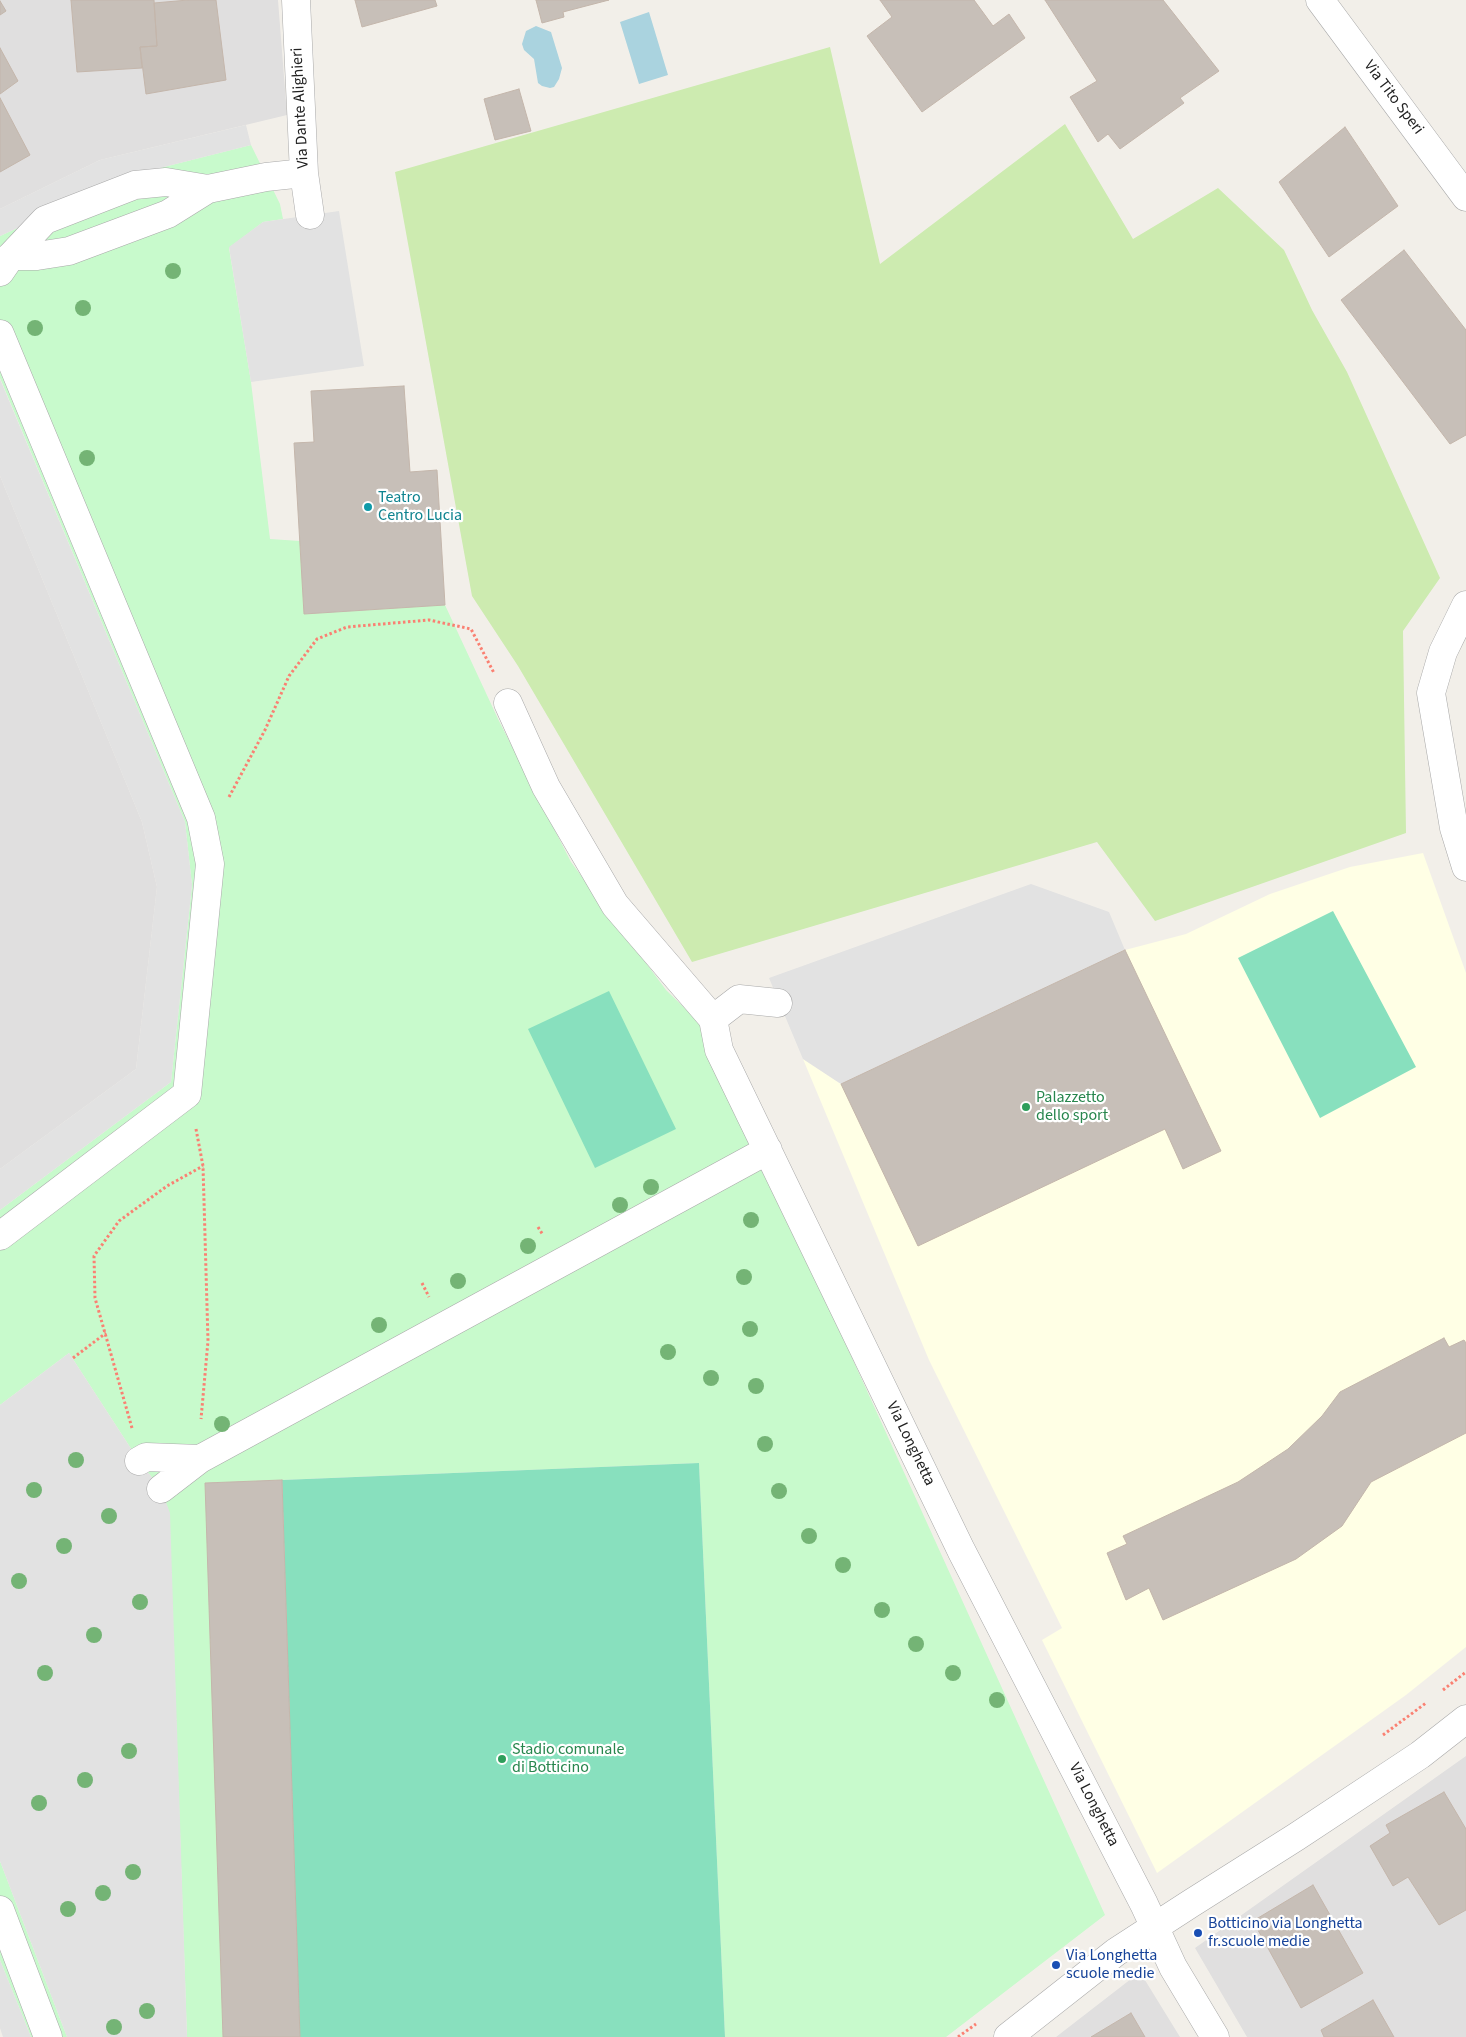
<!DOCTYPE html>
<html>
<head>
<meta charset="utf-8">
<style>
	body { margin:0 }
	canvas { display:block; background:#f2efe9 }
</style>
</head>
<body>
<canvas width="1466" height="2037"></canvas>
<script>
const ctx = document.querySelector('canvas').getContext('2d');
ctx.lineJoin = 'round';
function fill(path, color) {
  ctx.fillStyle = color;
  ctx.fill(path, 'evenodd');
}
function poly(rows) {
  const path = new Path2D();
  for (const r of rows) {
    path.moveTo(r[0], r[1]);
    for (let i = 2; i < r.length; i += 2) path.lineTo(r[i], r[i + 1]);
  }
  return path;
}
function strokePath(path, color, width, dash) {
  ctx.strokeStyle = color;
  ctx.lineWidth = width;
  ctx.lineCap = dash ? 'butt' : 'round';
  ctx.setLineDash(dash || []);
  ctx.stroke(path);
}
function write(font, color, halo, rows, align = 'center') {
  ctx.font = font + ' "Source Sans 3",sans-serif';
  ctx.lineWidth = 4.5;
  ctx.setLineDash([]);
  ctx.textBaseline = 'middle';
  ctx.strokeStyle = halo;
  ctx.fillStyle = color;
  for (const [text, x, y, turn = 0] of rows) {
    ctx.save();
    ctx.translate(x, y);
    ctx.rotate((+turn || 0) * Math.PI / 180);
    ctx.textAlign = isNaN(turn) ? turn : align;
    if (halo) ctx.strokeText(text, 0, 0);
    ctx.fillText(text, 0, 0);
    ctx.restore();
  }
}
fill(poly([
	[0,0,278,0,287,115,100,160,0,209],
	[0,476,142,822,157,887,136,1069,0,1169],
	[1466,1756,1466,2037,1247,2037,1195,1948],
	[1140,1972,1180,2037,1056,2037]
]), '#e0dfdf');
fill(poly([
	[1423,853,1466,973,1466,1647,1406,1695,1157,1873,1042,1640,1062,1628,929,1360,803,1059,841,1084,1125,950,1186,934,1270,894,1350,867]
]), '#ffffe5');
fill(poly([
	[830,47,880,264,1065,124,1133,239,1218,188,1284,250,1312,310,1347,372,1440,578,1403,631,1406,833,1155,921,1097,842,692,962,518,666,472,596,395,172]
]), '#cdebb0');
fill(poly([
	[251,145,280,204,283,219,263,222,229,248,251,382,270,539,300,541,304,614,445,605,499,721,571,862,666,990,700,1023,1105,1915,946,2037,725,2037,699,1463,206,1483,223,2037,187,2037,169,1513,161,1489,139,1461,69,1353,0,1405,0,1210,171,1082,192,885,185,822,0,378,0,236,136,174],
	[0,1861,67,2037,31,2037,0,1960]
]), '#c8facc');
fill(poly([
	[1333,911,1416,1067,1320,1118,1238,958],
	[609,991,676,1129,595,1168,528,1029],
	[699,1463,725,2037,300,2037,282,1480]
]), '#88e0be');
fill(poly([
	[246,125,251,145,136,174,0,236,0,209,100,160],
	[339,211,364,366,251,382,229,247,263,222],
	[0,379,185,822,192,885,171,1082,0,1210,0,1169,136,1069,157,887,142,822,0,476],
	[1031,884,1109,912,1125,950,841,1084,803,1059,769,978],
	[69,1353,139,1461,161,1489,170,1513,187,2037,67,2037,0,1861,0,1405],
	[0,1960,31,2037,3,2037,0,2028]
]), '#e2e2e2');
fill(poly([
	[649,12,668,75,639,84,620,22],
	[536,26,551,32,562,68,559,79,554,87,550,88,542,86,538,83,534,59,524,50,522,44,526,31]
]), '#aad3df');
const building = poly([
	[71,0,154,0,157,46,140,47,142,68,77,72,71,0],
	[188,0,216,0,226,80,146,94,140,47,157,46,154,3,188,0],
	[355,0,435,0,437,6,362,27,355,0],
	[536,0,609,0,563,12,564,17,542,23,536,0],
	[880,0,974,0,993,26,1009,14,1025,38,922,112,867,36,892,17,880,0],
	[1045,0,1163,0,1219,71,1180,98,1184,103,1120,149,1108,134,1098,142,1070,97,1097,81,1045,0],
	[0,1,6,11,0,15,0,1],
	[0,48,18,81,0,94,0,48],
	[519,89,531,131,495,140,484,99,519,89],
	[0,98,30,155,0,172,0,98],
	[1345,127,1398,206,1329,257,1279,182,1345,127],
	[1404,250,1466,330,1466,435,1450,444,1341,300,1404,250],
	[404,386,410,472,437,470,445,605,304,614,294,443,314,442,311,391,404,386],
	[1125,950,1221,1151,1183,1169,1165,1129,918,1246,841,1084,1125,950],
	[1444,1338,1449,1347,1464,1340,1466,1343,1466,1433,1371,1482,1342,1526,1296,1559,1163,1620,1149,1588,1126,1600,1107,1553,1127,1544,1123,1536,1238,1482,1288,1449,1322,1416,1340,1392,1444,1338],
	[282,1480,300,2037,223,2037,205,1483,282,1480],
	[1444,1792,1466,1829,1466,1910,1439,1925,1408,1877,1393,1886,1370,1846,1390,1833,1386,1825,1444,1792],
	[1313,1885,1363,1973,1301,2008,1253,1921,1313,1885],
	[1373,2000,1394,2037,1324,2037,1321,2030,1373,2000],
	[1131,2013,1145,2037,1091,2037,1131,2013]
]);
fill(building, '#c7bfb8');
strokePath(building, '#c4b6ab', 1);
const minor = poly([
	[296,0,304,173,310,215],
	[1320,0,1466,197],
	[11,256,37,256,69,251,168,214,208,189,266,177,304,173],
	[0,272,11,256,45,220,135,185,166,182,208,189],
	[0,334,201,818,210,864,187,1094,0,1236],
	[1466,605,1443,652,1431,693,1454,828,1466,867],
	[508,703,546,787,615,905,713,1019],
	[778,1003,739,999,713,1019,719,1050,961,1550,1144,1904,1173,1967,1215,2037],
	[139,1461,146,1457,200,1459],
	[161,1489,200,1459,768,1150],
	[0,1910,48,2037],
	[1008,2037,1116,1952,1190,1904,1296,1837,1420,1755,1466,1719]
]);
strokePath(minor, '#a9a9a9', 29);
strokePath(poly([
	[229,797,265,730,289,676,317,639,347,627,429,620,471,629,494,673],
	[196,1129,203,1166,208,1341,201,1419],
	[538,1227,543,1235],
	[422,1283,429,1297],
	[73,1358,106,1333],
	[132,1428,95,1298,94,1256,119,1221,167,1186,203,1166],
	[1443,1690,1466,1672],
	[1383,1735,1426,1703],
	[958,2037,976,2024]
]), '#fa8072', 3, [2.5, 2.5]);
strokePath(minor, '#fff', 28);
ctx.fillStyle = '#74b475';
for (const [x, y] of [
	[173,271],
	[83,308],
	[35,328],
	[87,458],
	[651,1187],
	[620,1205],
	[751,1220],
	[528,1246],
	[744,1277],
	[458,1281],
	[379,1325],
	[750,1329],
	[668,1352],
	[711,1378],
	[756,1386],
	[222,1424],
	[765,1444],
	[76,1460],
	[34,1490],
	[779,1491],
	[109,1516],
	[809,1536],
	[64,1546],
	[843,1565],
	[19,1581],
	[140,1602],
	[882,1610],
	[94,1635],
	[916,1644],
	[45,1673],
	[953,1673],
	[997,1700],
	[129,1751],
	[85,1780],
	[39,1803],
	[133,1872],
	[103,1893],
	[68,1909],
	[147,2011],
	[114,2027]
]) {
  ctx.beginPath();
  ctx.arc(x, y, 8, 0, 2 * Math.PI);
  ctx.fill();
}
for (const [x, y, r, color] of [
	[368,507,5,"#0f9aa8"],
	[1026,1107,5,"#2e9e5b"],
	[502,1759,5,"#2e9e5b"],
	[1198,1933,5,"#1a4fb4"],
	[1056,1965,5,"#1a4fb4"]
]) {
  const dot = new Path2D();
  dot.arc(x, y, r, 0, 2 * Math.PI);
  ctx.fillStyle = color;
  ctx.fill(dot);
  strokePath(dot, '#fff', 2);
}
write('16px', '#222', '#fff', [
	["Via Tito Speri",1393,98,53],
	["Via Dante Alighieri",301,108,-93],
	["Via Longhetta",910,1444,64],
	["Via Longhetta",1093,1805,63]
]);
write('16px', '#0d838f', '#fff', [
	["Teatro",378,498],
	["Centro Lucia",378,516]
], 'left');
write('16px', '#27864d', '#fff', [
	["Palazzetto",1036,1098],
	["dello sport",1036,1116],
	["Stadio comunale",512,1750],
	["di Botticino",512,1768]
], 'left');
write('16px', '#164399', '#fff', [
	["Botticino via Longhetta",1208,1924],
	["fr.scuole medie",1208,1942],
	["Via Longhetta",1066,1956],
	["scuole medie",1066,1974]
], 'left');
</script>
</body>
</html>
